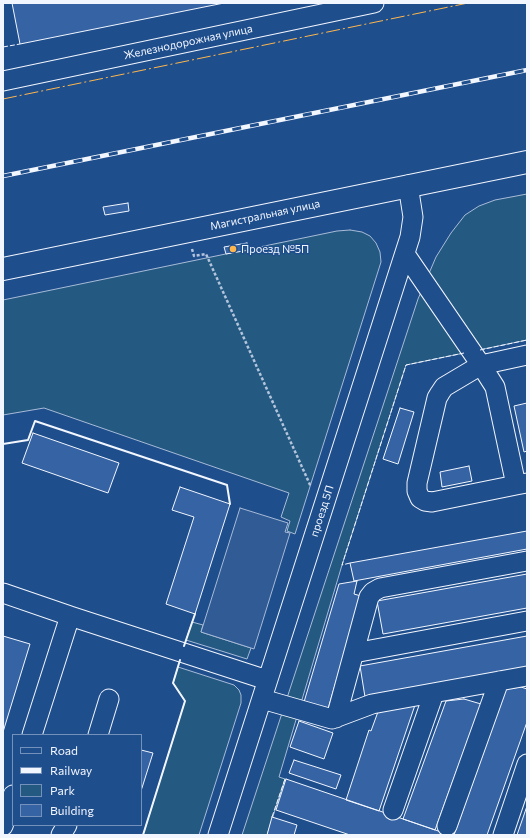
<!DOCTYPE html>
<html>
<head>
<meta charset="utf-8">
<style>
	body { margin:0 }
	#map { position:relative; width:530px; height:838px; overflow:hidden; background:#1f4e8c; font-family:Commissioner,sans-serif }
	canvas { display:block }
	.frame { position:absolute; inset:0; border:4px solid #f2f6ff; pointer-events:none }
	.legend { position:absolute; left:12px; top:734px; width:130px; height:92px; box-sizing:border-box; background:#1f4e8c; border:1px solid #7391ba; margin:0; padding:5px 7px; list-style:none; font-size:12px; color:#f2f6ff }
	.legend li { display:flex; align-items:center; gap:8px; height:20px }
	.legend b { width:20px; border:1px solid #7391ba }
</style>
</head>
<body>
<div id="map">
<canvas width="530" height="838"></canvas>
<div class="frame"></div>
<ul class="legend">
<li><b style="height:5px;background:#1f4e8c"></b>Road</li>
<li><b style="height:5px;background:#f2f6ff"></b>Railway</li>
<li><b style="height:11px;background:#245a82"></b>Park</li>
<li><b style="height:11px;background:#3563a3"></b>Building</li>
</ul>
</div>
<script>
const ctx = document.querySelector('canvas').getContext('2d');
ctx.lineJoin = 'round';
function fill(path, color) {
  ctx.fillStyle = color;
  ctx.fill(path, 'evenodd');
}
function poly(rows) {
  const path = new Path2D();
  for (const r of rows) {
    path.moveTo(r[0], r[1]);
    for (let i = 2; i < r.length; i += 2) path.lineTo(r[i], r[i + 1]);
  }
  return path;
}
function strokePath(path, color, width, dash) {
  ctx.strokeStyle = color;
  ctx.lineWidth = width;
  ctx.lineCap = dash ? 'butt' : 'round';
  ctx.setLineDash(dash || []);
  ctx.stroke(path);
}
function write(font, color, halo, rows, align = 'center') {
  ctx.font = font + ' Commissioner,sans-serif';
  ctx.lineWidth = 3;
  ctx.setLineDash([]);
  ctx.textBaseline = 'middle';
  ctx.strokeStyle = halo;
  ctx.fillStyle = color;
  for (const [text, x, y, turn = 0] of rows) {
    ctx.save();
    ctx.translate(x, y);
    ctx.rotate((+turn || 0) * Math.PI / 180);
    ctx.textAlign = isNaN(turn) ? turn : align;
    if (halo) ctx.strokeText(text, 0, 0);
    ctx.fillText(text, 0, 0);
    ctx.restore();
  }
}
const green = poly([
	[527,194,527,340,406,365,342,565,279,777,285,779,267,835,242,835,418,299,436,257,451,233,465,215,479,206,495,200,527,194],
	[350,230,362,232,370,236,376,243,380,252,381,262,295,534,287,531,290,521,281,517,289,493,44,408,3,415,3,300,337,231,350,230],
	[192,622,203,625,201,632,251,648,247,659,186,640,192,622],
	[178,667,234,685,239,690,241,695,241,703,199,835,143,835,185,701,173,683,178,667]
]);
fill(green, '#245a82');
strokePath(green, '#a8bbd7', 1);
const parking = poly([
	[240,508,288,523,285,532,290,533,254,649,201,632,240,508]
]);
fill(parking, '#305b95');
strokePath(parking, '#a8bbd7', 1);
const building = poly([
	[12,3,224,3,20,44,12,3],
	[128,203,129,211,105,215,103,207,128,203],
	[247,243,249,250,226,254,224,247,247,243],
	[527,403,527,451,524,452,514,406,527,403],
	[400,408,414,412,398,464,383,459,400,408],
	[33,433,119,463,108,493,22,463,33,433],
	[469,466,472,481,442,487,440,472,469,466],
	[180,487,230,504,195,614,166,604,194,517,172,510,180,487],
	[527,531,527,549,354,581,350,563,527,531],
	[527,574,527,608,383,634,377,601,527,574],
	[357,581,354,594,361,596,328,709,304,702,339,584,357,581],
	[3,636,30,644,3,732,3,636],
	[527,636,527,667,365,697,360,666,527,636],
	[521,687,527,689,527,722,487,835,454,835,506,689,521,687],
	[464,699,481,704,435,830,403,819,446,701,464,699],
	[415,705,379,811,346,800,369,730,371,731,379,709,415,705],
	[299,721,333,733,324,759,290,747,299,721],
	[141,750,153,753,141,791,141,750],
	[294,760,341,775,336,789,289,773,294,760],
	[286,779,450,835,350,835,276,810,286,779],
	[527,806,527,835,517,835,527,806],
	[272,817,297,825,294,835,267,835,272,817]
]);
fill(building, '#3563a3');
strokePath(building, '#f2f6ff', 1);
const minor = poly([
	[3,81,374,3],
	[405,254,481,365,495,387,516,485,527,483],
	[516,485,432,502,425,501,420,498,417,491,417,483,437,398,440,393,444,387,481,365,527,355],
	[3,593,70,616,32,735],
	[70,616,267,680],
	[354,653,527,621],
	[262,699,332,719,372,704,527,676],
	[336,718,369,597,373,592,380,588,527,561],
	[98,735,109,699],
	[393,810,434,693],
	[3,826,13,795],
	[447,826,499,681],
	[61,835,67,825],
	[218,835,410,237,413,217,408,185],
	[503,835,527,764]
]);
const major = poly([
	[3,269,527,162]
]);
strokePath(minor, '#f2f6ff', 21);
strokePath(major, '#f2f6ff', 24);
strokePath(poly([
	[192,249,194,256,206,254,311,487]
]), '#b3c4dc', 2.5, [3, 2]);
strokePath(minor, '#1f4e8c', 19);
strokePath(major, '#1f4e8c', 22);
const rail = poly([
	[3,176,527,70]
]);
strokePath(rail, '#f2f6ff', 4.5);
strokePath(rail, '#1f4e8c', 3, [9]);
strokePath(poly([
	[3,47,20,44],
	[480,350,527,340],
	[350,563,342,565,406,365,464,353],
	[272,817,285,779]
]), '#f2f6ff', 1, [5, 2]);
strokePath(poly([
	[3,444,28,440,35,421,227,485,230,504],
	[184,646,195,614],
	[143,835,185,701,173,683,180,660]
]), '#f2f6ff', 2);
strokePath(poly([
	[3,99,468,3]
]), '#ffb74d', 1, [14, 3, 2, 3]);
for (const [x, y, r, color] of [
	[233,249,4,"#ffb74d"]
]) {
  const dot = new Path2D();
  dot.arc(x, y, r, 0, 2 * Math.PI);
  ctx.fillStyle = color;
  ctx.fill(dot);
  strokePath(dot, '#1f4e8c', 1.5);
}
write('11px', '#f2f6ff', '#1f4e8c', [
	["Железнодорожная улица",188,42,-12],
	["Магистральная улица",265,215,-12],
	["проезд 5П",322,511,-72]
]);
write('11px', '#f2f6ff', '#1f4e8c', [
	["Проезд №5П",241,249]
], 'left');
</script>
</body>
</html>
